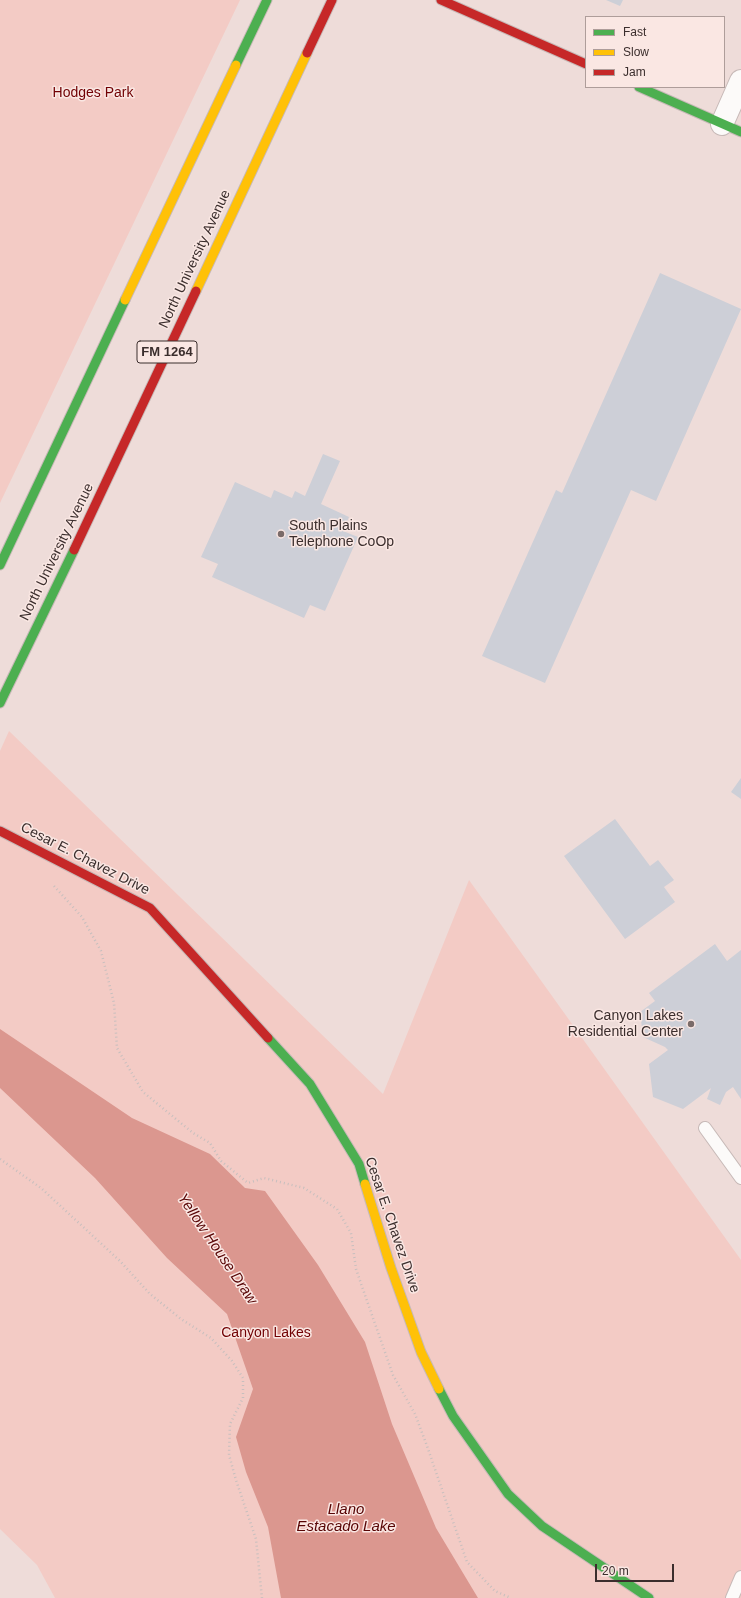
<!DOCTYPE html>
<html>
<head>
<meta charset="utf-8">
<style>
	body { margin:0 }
	#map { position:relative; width:741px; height:1598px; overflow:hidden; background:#eedcd9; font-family:Arial,sans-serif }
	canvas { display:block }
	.legend { position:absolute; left:585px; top:16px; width:140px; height:72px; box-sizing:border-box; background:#fae7e3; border:1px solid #ae9d9a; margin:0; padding:5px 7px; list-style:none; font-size:12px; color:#3b2e2d }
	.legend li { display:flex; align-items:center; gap:8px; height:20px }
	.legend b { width:20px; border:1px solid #ae9d9a }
	.scale { position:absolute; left:595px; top:1564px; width:79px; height:18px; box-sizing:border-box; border:2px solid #3b2e2d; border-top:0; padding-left:5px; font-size:12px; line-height:14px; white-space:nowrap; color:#3b2e2d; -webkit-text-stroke:3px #fae7e3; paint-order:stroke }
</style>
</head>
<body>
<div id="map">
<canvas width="741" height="1598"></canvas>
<ul class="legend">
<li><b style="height:5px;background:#4caf50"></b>Fast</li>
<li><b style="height:5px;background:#ffc107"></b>Slow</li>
<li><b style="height:5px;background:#c62828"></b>Jam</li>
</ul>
<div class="scale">20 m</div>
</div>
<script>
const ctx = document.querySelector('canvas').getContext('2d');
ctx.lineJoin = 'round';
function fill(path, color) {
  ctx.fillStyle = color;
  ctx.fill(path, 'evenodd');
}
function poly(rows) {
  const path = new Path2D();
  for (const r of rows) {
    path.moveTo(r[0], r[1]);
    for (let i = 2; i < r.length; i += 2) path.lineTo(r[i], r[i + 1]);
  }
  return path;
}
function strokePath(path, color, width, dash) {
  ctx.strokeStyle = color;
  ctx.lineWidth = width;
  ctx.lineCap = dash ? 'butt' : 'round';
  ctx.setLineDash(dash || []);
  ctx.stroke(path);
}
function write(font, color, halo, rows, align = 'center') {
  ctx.font = font + ' Arial,sans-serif';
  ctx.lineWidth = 3;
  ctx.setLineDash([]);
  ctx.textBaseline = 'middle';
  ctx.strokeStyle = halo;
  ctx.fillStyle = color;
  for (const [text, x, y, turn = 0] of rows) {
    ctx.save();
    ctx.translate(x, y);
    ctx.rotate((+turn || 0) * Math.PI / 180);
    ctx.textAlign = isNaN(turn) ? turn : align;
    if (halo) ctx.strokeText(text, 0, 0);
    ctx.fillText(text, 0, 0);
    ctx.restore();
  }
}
fill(poly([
	[0,0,240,0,0,503],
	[9,731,383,1094,469,880,741,1260,741,1598,55,1598,37,1565,0,1529,0,751]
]), '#f3cbc5');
fill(poly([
	[0,1029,132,1118,210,1154,245,1188,265,1191,318,1265,365,1342,392,1424,436,1528,478,1598,281,1598,268,1527,246,1472,236,1437,253,1389,227,1314,167,1258,95,1178,0,1088]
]), '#db978f');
fill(poly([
	[606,0,623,0,620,6],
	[660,273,741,309,656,501,631,490,545,683,482,656,556,490,562,493],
	[323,454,340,461,321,504,349,517,343,531,358,537,325,611,310,605,304,618,212,577,218,564,201,557,235,482,271,498,274,490,292,498,295,491,305,496],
	[741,778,741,799,731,792],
	[615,819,650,866,658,860,674,880,664,887,675,902,625,939,564,856],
	[715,944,727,961,741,950,741,1099,733,1087,726,1092,720,1105,707,1099,711,1088,683,1109,653,1097,649,1064,668,1050,665,1047,643,1037,640,1012,655,1001,649,993]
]), '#cdcfd7');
const lane = poly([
	[705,1128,741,1178],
	[732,1598,741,1577]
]);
const street = poly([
	[722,124,741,81]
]);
const fast = poly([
	[236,65,267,0],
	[639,87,741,132],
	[0,565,125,300],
	[0,703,74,550],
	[268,1038,310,1084,359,1164,365,1184],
	[439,1389,453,1416,508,1494,542,1526,649,1598]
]);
const slow = poly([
	[196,291,307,53],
	[125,300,236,65],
	[365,1184,391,1268,421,1352,439,1389]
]);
const jam = poly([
	[441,0,586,64],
	[307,53,332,0],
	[74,550,196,291],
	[0,831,150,908,268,1038]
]);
strokePath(lane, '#c7b9b7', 14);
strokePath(street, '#c7b9b7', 24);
strokePath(fast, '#c7b9b7', 11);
strokePath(slow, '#c7b9b7', 11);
strokePath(jam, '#c7b9b7', 11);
strokePath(poly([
	[54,886,82,917,101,951,114,1003,117,1048,143,1092,193,1133,210,1143,221,1161,248,1183,264,1178,304,1188,337,1209,351,1233,356,1269,366,1298,393,1375,415,1414,427,1446,467,1562,495,1591,511,1598],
	[0,1159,41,1188,120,1261,150,1294,181,1319,211,1338,232,1361,243,1378,243,1398,230,1424,229,1455,236,1480,256,1539,262,1598]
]), '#c7bfbe', 2.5, [1, 3]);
strokePath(lane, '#fcfaf9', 12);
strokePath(street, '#fcfaf9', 22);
strokePath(fast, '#4caf50', 9);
strokePath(slow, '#ffc107', 9);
strokePath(jam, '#c62828', 9);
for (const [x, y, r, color] of [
	[281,534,4,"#7a6b69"],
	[691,1024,4,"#7a6b69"]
]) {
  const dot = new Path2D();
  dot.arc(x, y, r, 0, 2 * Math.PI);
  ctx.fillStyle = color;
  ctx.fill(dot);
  strokePath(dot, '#fae7e3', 1.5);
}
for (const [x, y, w] of [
	[167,352,60]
]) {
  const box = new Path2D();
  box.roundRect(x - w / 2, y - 11, w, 22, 3);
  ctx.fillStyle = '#fae7e3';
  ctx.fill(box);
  strokePath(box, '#3b2e2d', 1);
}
write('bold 13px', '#3b2e2d', null, [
	["FM 1264",167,352]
]);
write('14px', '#710003', '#fae7e3', [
	["Hodges Park",93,93],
	["Canyon Lakes",266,1333]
]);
write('14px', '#3b2e2d', '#fae7e3', [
	["North University Avenue",195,259,-65],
	["North University Avenue",57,552,-64],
	["Cesar E. Chavez Drive",85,859,27],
	["Cesar E. Chavez Drive",392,1225,71]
]);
write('14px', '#3b2e2d', '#fae7e3', [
	["South Plains",289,526],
	["Telephone CoOp",289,542],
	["Canyon Lakes",683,1016,"right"],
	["Residential Center",683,1032,"right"]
], 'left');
write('italic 15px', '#570404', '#fae7e3', [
	["Yellow House Draw",217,1249,56],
	["Llano",346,1510],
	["Estacado Lake",346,1527]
]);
</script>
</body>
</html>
